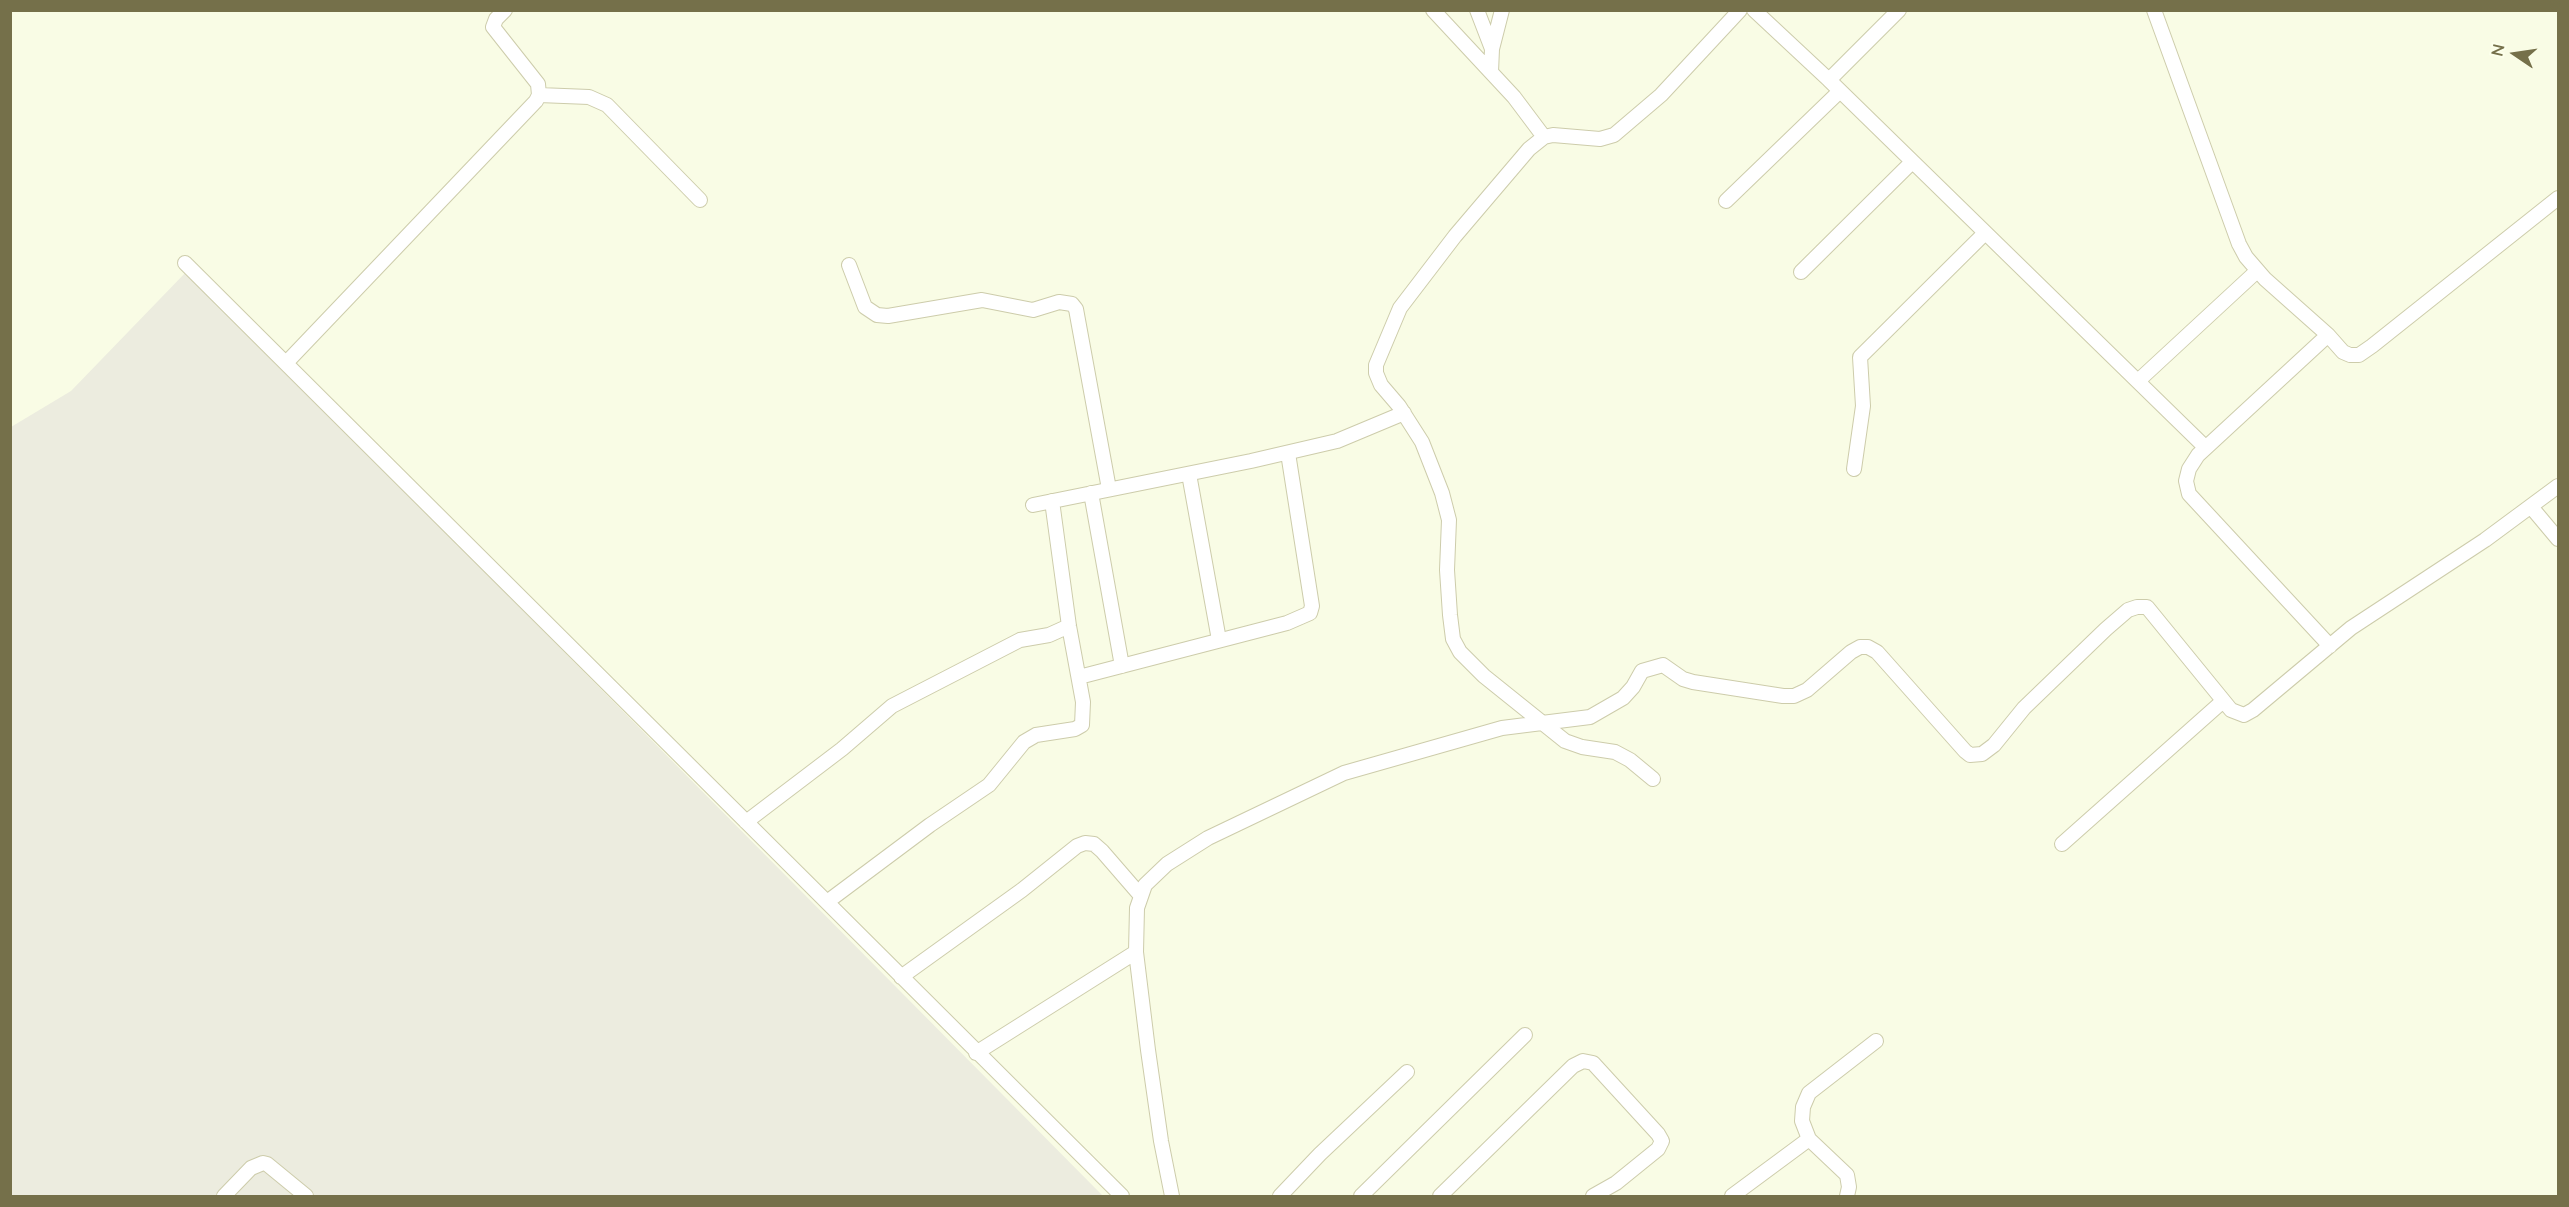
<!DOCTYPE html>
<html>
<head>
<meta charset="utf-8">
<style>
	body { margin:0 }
	#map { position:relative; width:2569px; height:1207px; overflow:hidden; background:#f9fce5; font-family:Mulish,sans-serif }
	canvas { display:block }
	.frame { position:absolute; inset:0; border:12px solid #75704a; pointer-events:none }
	.north { position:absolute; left:2485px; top:24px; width:60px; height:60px; -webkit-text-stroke:4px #fcffeb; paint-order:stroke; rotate:283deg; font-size:16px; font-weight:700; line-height:24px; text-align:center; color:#75704a }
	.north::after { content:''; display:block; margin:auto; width:21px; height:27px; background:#75704a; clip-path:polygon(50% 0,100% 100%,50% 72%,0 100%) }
</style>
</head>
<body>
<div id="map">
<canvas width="2569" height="1207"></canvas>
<div class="frame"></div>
<div class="north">N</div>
</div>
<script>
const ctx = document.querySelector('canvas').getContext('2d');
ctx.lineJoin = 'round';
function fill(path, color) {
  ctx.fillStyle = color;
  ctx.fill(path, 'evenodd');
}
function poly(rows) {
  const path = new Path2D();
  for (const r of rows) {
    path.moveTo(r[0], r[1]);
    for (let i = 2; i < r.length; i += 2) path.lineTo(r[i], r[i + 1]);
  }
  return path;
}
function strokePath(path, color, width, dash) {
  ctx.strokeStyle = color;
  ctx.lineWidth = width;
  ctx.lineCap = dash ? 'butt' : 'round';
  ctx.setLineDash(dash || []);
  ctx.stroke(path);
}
fill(poly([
	[187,271,1103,1196,11,1196,11,427,71,391]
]), '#ececdf');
const street = poly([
	[1433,10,1514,97,1544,137],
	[1477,10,1492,49,1491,72],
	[1754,10,1829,80,2205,447],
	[2154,10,2239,244,2246,257,2265,279,2328,335,2343,352,2350,355,2359,355,2372,346,2558,198],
	[1492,49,1502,10],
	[1829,80,1899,10],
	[539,95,589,97,607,105,700,200],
	[1726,201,1840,91],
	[185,263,1122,1196],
	[849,265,865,307,877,315,888,316,982,300,1033,310,1059,302,1072,304,1076,309,1078,320,1109,489],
	[1801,272,1912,162],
	[2328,335,2198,455,2189,469,2186,481,2189,494,2330,646],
	[287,362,536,101,539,95,538,84,493,27,496,19,505,10],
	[2138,381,2257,271],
	[1854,469,1863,406,1860,357,1985,233],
	[1189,474,1219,640],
	[1091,493,1122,666],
	[1033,505,1251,461,1337,441,1404,413],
	[2532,508,2558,539],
	[1079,677,1287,623,1310,613,1312,606,1288,453],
	[1653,779,1630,760,1615,752,1582,747,1565,741,1484,676,1460,652,1453,639,1450,615,1447,570,1449,520,1442,493,1422,442,1399,406,1381,385,1376,373,1376,365,1400,308,1455,236,1529,149,1544,137,1553,135,1600,139,1614,135,1661,95,1740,10],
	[746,822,842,749,892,706,1020,640,1049,635,1069,626],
	[2062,844,2223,701],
	[827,902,930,825,989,785,1024,742,1036,735,1075,729,1082,725,1083,702,1069,626,1052,501],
	[901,977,1022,890,1077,846,1085,843,1094,844,1102,851,1141,896],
	[976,1053,1136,952],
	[224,1196,251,1168,263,1163,267,1164,306,1196],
	[1172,1196,1161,1141,1148,1050,1136,952,1137,908,1145,885,1167,864,1208,838,1344,773,1502,728,1590,717,1623,698,1633,687,1642,671,1663,665,1683,679,1693,682,1783,696,1794,696,1807,690,1851,652,1860,647,1868,647,1877,652,1965,751,1970,755,1982,754,1994,745,2024,708,2106,629,2128,610,2137,607,2147,607,2231,710,2244,715,2253,710,2351,628,2485,540,2558,486],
	[1280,1196,1320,1154,1407,1072],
	[1361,1196,1525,1035],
	[1440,1196,1573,1066,1583,1061,1593,1063,1658,1134,1662,1141,1658,1149,1616,1183,1593,1196],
	[1732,1196,1809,1139],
	[1847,1196,1849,1187,1847,1175,1809,1139,1802,1121,1803,1107,1809,1093,1876,1041]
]);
strokePath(street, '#cdccab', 16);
strokePath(street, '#fff', 14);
</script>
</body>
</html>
